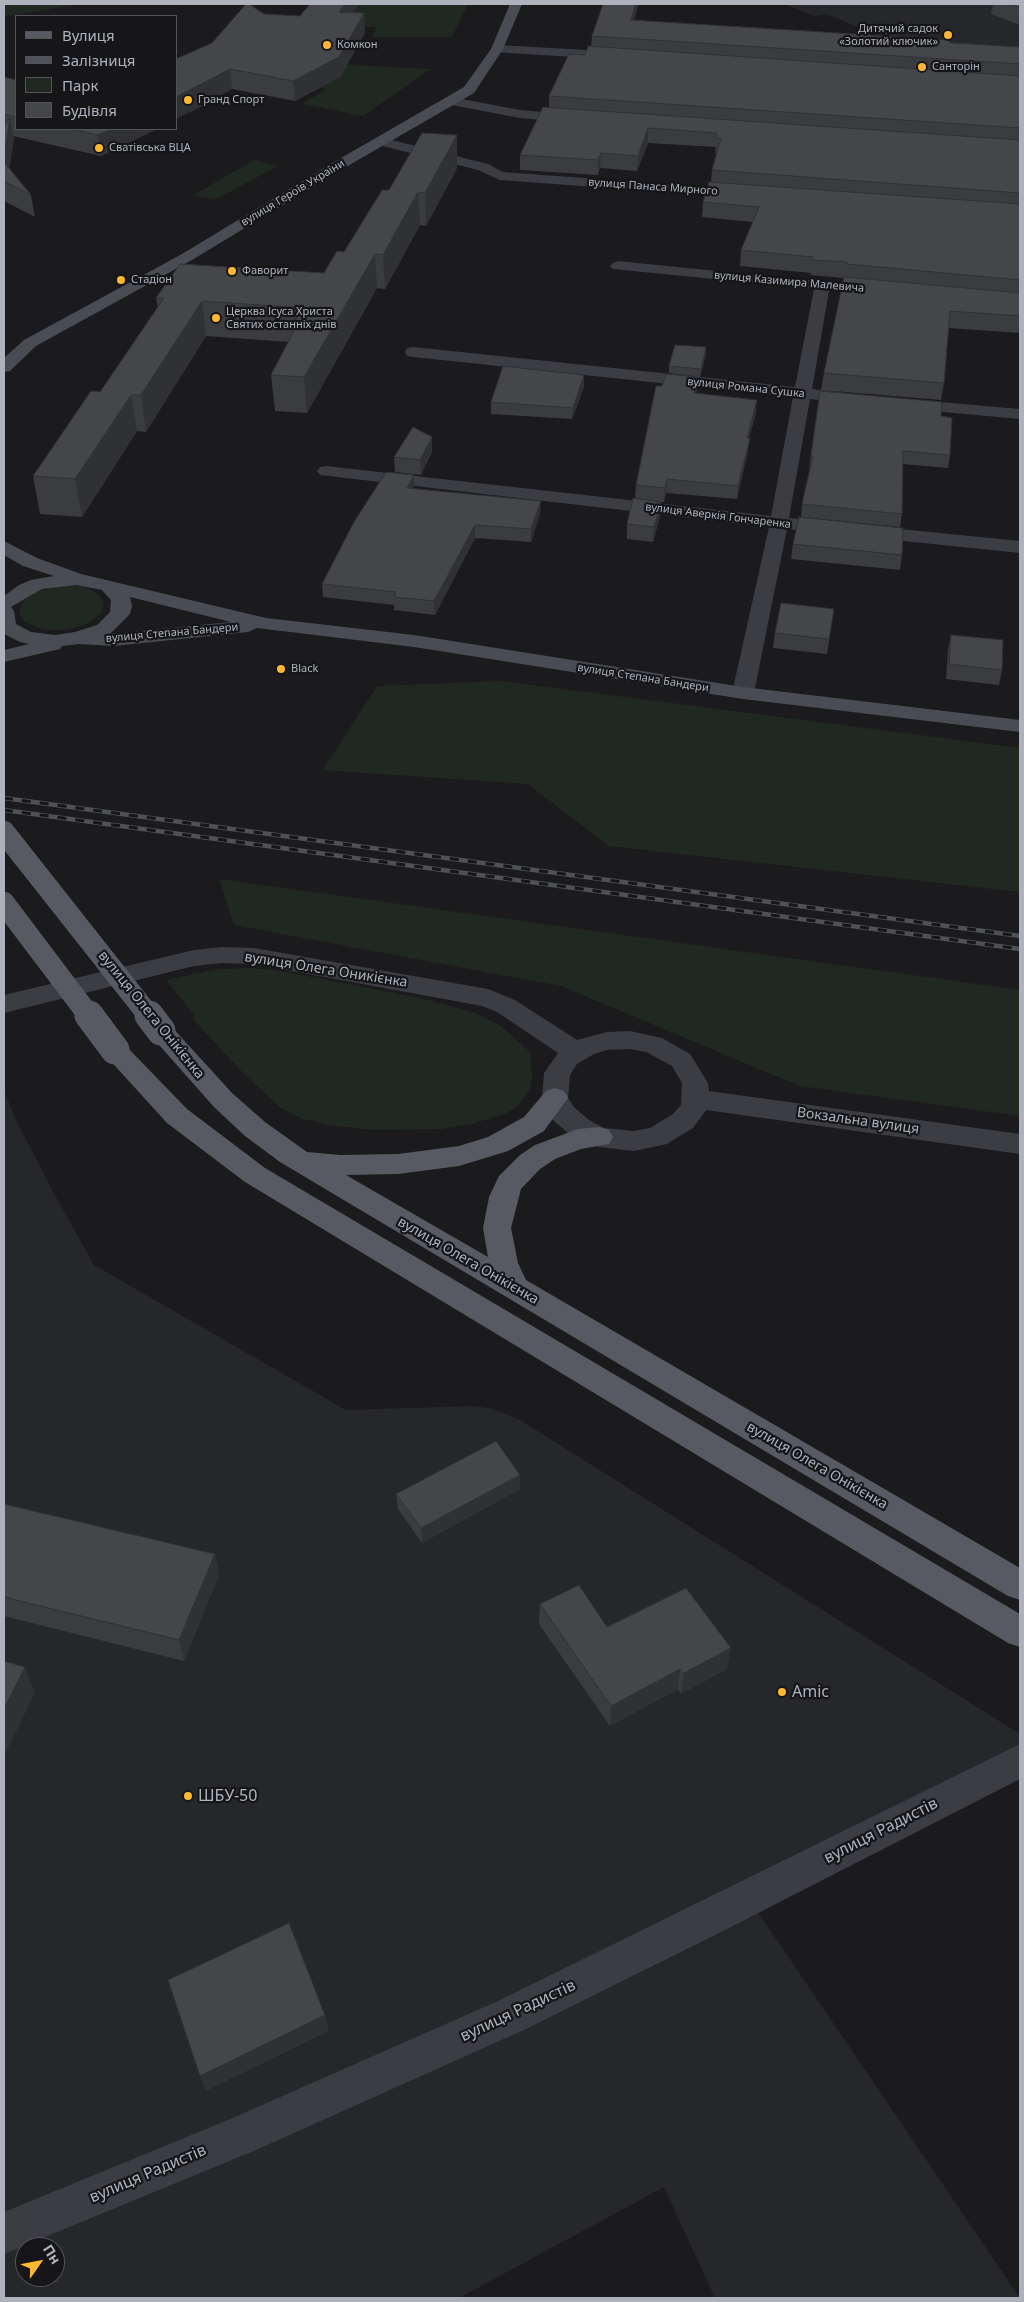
<!DOCTYPE html>
<html>
<head>
<meta charset="utf-8">
<style>
	body { margin:0 }
	#map { position:relative; width:1024px; height:2302px; overflow:hidden; background:#1b1b1d; font-family:"Noto Sans",sans-serif }
	canvas { display:block }
	.frame { position:absolute; inset:0; border:5px solid #adb2bd; pointer-events:none }
	.legend { position:absolute; left:15px; top:15px; width:162px; height:115px; box-sizing:border-box; background:#161618; border:1px solid #52545a; margin:0; padding:6px 9px; list-style:none; font-size:15px; color:#adb2bd }
	.legend li { display:flex; align-items:center; gap:10px; height:25px }
	.legend b { width:25px; border:1px solid #52545a }
	.north { position:absolute; left:15px; top:2237px; width:50px; height:50px; box-sizing:border-box; background:#161618; border:1px solid #52545a; border-radius:50%; rotate:57deg; font-size:14px; font-weight:700; line-height:20px; text-align:center; color:#adb2bd }
	.north::after { content:''; display:block; margin:auto; width:18px; height:22px; background:#feb832; clip-path:polygon(50% 0,100% 100%,50% 72%,0 100%) }
</style>
</head>
<body>
<div id="map">
<canvas width="1024" height="2302"></canvas>
<div class="frame"></div>
<ul class="legend">
<li><b style="height:6px;background:#575a62"></b>Вулиця</li>
<li><b style="height:6px;background:#4e5158"></b>Залізниця</li>
<li><b style="height:14px;background:#202921"></b>Парк</li>
<li><b style="height:14px;background:#45464a"></b>Будівля</li>
</ul>
<div class="north">Пн</div>
</div>
<script>
const ctx = document.querySelector('canvas').getContext('2d');
ctx.lineJoin = 'round';
function fill(path, color) {
  ctx.fillStyle = color;
  ctx.fill(path, 'evenodd');
}
function poly(rows) {
  const path = new Path2D();
  for (const r of rows) {
    path.moveTo(r[0], r[1]);
    for (let i = 2; i < r.length; i += 2) path.lineTo(r[i], r[i + 1]);
  }
  return path;
}
function strokePath(path, color, width, dash) {
  ctx.strokeStyle = color;
  ctx.lineWidth = width;
  ctx.lineCap = dash ? 'butt' : 'round';
  ctx.setLineDash(dash || []);
  ctx.stroke(path);
}
function write(font, color, halo, rows, align = 'center') {
  ctx.font = font + ' "Noto Sans",sans-serif';
  ctx.lineWidth = 4.5;
  ctx.setLineDash([]);
  ctx.textBaseline = 'middle';
  ctx.strokeStyle = halo;
  ctx.fillStyle = color;
  for (const [text, x, y, turn = 0] of rows) {
    ctx.save();
    ctx.translate(x, y);
    ctx.rotate((+turn || 0) * Math.PI / 180);
    ctx.textAlign = isNaN(turn) ? turn : align;
    if (halo) ctx.strokeText(text, 0, 0);
    ctx.fillText(text, 0, 0);
    ctx.restore();
  }
}
fill(poly([
	[785,4,1020,4,1020,53,895,43,827,14,814,16],
	[4,1090,16,1120,56,1197,94,1265,346,1410,473,1406,494,1409,520,1420,1020,1734,1020,1761,749,1899,1020,2298,715,2298,664,2187,459,2298,4,2298],
	[25,2247,55,2247,55,2277,25,2277]
]), '#26272a');
fill(poly([
	[4,4,79,4,4,17],
	[359,4,468,4,452,37,373,37,376,27,346,27],
	[272,61,431,69,363,116,302,104,327,89,257,74],
	[254,160,278,166,216,199,192,196],
	[59,586,80,586,96,592,104,601,102,612,85,625,65,630,44,630,24,621,19,611,25,600,39,591],
	[501,681,1020,748,1020,892,609,846,528,784,323,770,377,686],
	[219,879,1020,990,1020,1116,800,1086,561,986,234,925],
	[251,968,281,971,425,999,475,1013,501,1026,530,1052,532,1078,530,1090,518,1106,505,1114,471,1124,441,1129,373,1130,330,1125,302,1119,281,1108,245,1075,192,1018,195,1016,166,980,219,969]
]), '#202921');
fill(poly([
	[497,45,623,52,629,56,623,60,493,52,491,49,493,46,497,45],
	[451,97,520,110,576,115,583,119,576,123,520,118,446,104,444,101,451,97],
	[380,137,488,164,503,172,744,190,751,194,744,198,500,180,478,170,375,144,373,141,380,137],
	[618,261,846,284,848,287,846,290,829,291,812,389,857,394,863,395,866,399,863,403,857,404,810,399,789,518,1020,541,1020,553,787,529,754,693,750,697,743,699,736,697,732,693,769,527,320,475,317,471,320,467,326,466,771,516,793,397,413,357,407,356,405,352,407,348,413,347,795,387,814,289,613,269,610,266,613,263,618,261],
	[905,399,1020,409,1020,419,899,408,896,404,899,400,905,399],
	[222,947,254,948,488,989,515,1000,577,1040,607,1032,630,1031,662,1038,690,1054,708,1083,709,1091,1020,1134,1020,1154,706,1110,693,1128,667,1144,634,1151,599,1147,569,1134,554,1121,542,1098,544,1073,558,1053,497,1012,482,1006,254,964,222,963,194,966,4,1013,4,995,194,950,222,947],
	[630,1049,646,1052,672,1066,682,1083,681,1105,673,1114,650,1128,634,1131,604,1128,589,1120,574,1107,568,1098,570,1075,577,1064,594,1054,607,1050,630,1049],
	[1020,1744,1020,1779,725,1930,526,2029,256,2150,4,2254,4,2212,228,2120,498,2001,1020,1744]
]), '#3b3d43');
fill(poly([
	[510,4,522,4,503,49,474,93,339,171,192,260,36,346,10,371,4,372,4,358,24,340,182,254,329,165,464,87,491,49,510,4],
	[4,541,37,558,81,574,266,618,414,635,743,687,1020,720,1020,732,743,699,414,647,257,628,248,632,114,646,79,644,62,646,60,649,4,662,4,650,29,644,20,642,4,634,4,596,19,585,31,580,54,576,23,566,4,555,4,541],
	[76,585,102,590,111,600,110,612,97,625,75,632,55,635,31,632,16,624,14,611,11,607,42,589,76,585],
	[130,597,231,622,110,634,130,614,132,606,130,597]
]), '#494c53');
fill(poly([
	[161,1022,170,1025,232,1093,265,1122,307,1152,340,1155,398,1154,459,1146,488,1137,524,1117,546,1091,555,1088,564,1091,568,1098,544,1131,508,1151,459,1166,398,1174,346,1175,488,1257,483,1228,489,1197,499,1176,520,1155,535,1145,578,1129,599,1127,609,1130,613,1137,609,1144,581,1149,555,1159,540,1169,521,1189,511,1228,518,1263,526,1280,1020,1568,1020,1600,1008,1596,280,1162,245,1136,214,1107,152,1037,148,1031,152,1025,161,1022],
	[115,1041,124,1044,187,1109,265,1168,1020,1614,1020,1647,1008,1643,245,1182,167,1123,106,1056,102,1050,106,1044,115,1041]
]), '#575a62');
const rail = poly([
	[4,798,1020,936],
	[4,810,1020,949]
]);
strokePath(rail, '#4e5158', 4.5);
strokePath(rail, '#161618', 3, [9]);
strokePath(poly([
	[4,832,150,1017],
	[4,903,90,1017]
]), '#575a62', 22);
strokePath(poly([
	[89,1015,115,1050],
	[149,1015,161,1031]
]), '#575a62', 29);
fill(poly([
	[310,4,358,4,358,6,353,12,365,33,340,77,295,101,232,89,189,113,212,43,264,14,300,16],
	[993,4,1020,4,1020,25,991,14],
	[634,20,1020,47,1020,333,948,328,944,383,941,400,821,390,824,373,844,278,810,275,811,273,740,266,741,250,753,222,702,217,703,202,711,182,712,170,717,153,715,153,716,147,648,143,637,171,600,168,598,175,520,170,520,155,549,107,549,96,591,47,592,36],
	[4,77,16,80,16,129,157,129,101,156,13,136,14,139,9,169,31,195,35,217,4,201],
	[457,135,457,168,426,226,420,225,385,289,377,288,307,413,275,411,271,375,289,342,206,336,146,432,137,431,82,517,40,514,33,476,100,392,158,308,156,298,324,273,344,252,389,190],
	[706,347,706,354,700,377,669,373,669,366],
	[584,375,584,387,572,419,491,414,491,402],
	[698,377,696,394,756,413,749,438,748,451,737,499,666,493,664,502,661,502,660,516,653,542,627,539,627,524,635,499,636,485,662,386],
	[941,416,950,455,948,468,903,464,902,514,900,527,801,517,802,504,810,468,809,468,811,455],
	[432,437,432,452,421,475,395,472,394,457],
	[414,475,414,489,540,514,531,542,475,538,435,615,394,610,394,605,323,597,322,584],
	[793,544,902,555,900,570,791,559],
	[834,609,827,654,773,648,775,633],
	[951,635,1002,670,999,685,946,679,948,650],
	[520,1489,422,1543,398,1509,396,1494],
	[4,1504,215,1554,219,1575,184,1661,4,1616],
	[540,1604,607,1627,727,1669,681,1694,678,1689,610,1726,539,1624]
]), '#3b3c40');
fill(poly([
	[345,4,358,4,358,6,340,31,339,12],
	[636,4,639,4,630,33,631,20],
	[364,13,365,33,340,77,295,101,293,81],
	[230,69,232,89,176,119,176,97],
	[10,118,14,139,7,183,4,164,4,158],
	[648,128,648,143,637,171,638,156],
	[111,129,157,129,101,156,98,135],
	[457,135,457,168,426,226,425,193],
	[601,153,600,168,598,175,598,160],
	[418,192,420,225,385,289,383,255],
	[375,254,377,288,307,413,304,377],
	[202,301,206,336,146,432,141,395],
	[706,347,706,354,700,377,701,369],
	[584,375,584,387,572,419,573,408],
	[698,377,697,390,693,407,694,393],
	[131,395,137,431,82,517,75,479],
	[757,400,756,413,745,451,747,438],
	[432,437,432,452,421,475,420,460],
	[750,438,748,451,737,499,738,486],
	[414,475,414,488,408,501,407,488],
	[667,479,666,493,664,502,665,488],
	[541,501,540,514,531,542,531,529],
	[661,502,660,516,653,542,654,527],
	[475,525,475,538,435,615,434,601],
	[520,1475,520,1489,422,1543,421,1528],
	[215,1554,219,1575,184,1661,179,1640],
	[731,1648,727,1669,681,1694,684,1673],
	[25,1667,35,1693,4,1756,4,1709],
	[680,1669,678,1689,610,1726,611,1706],
	[325,2015,329,2031,206,2091,200,2076]
]), '#303134');
const building = poly([
	[246,4,249,4,264,14,300,16,310,4,345,4,339,12,364,13,339,57,293,81,230,69,176,97,176,59,212,43,246,4],
	[603,4,636,4,631,20,950,40,950,43,1020,47,1020,64,592,36,603,4],
	[1009,4,1020,4,1020,8,1009,4],
	[588,46,1020,76,1020,128,549,96,569,54,585,55,588,46],
	[4,77,16,80,16,117,4,114,4,77],
	[543,107,1020,140,1020,193,712,170,721,138,716,138,717,133,648,128,638,156,601,153,598,160,520,155,543,107],
	[10,118,4,158,4,126,10,118],
	[70,129,111,129,98,135,70,129],
	[422,133,457,135,425,193,418,192,383,255,375,254,304,377,271,375,298,323,293,323,303,308,202,301,141,395,131,395,75,479,33,476,91,391,100,392,164,298,156,298,180,264,324,273,337,251,344,252,382,190,389,190,422,133],
	[4,162,31,195,4,181,4,162],
	[709,182,1020,204,1020,280,847,264,847,262,812,260,813,257,741,250,759,207,703,202,709,182],
	[844,277,1020,293,1020,316,950,311,944,383,824,373,844,277],
	[675,345,706,347,701,369,669,366,675,345],
	[503,366,584,375,573,408,491,402,503,366],
	[666,374,698,377,694,393,757,400,747,438,750,438,738,486,667,479,665,488,636,485,656,386,662,386,666,374],
	[820,391,942,402,941,416,952,418,950,455,903,451,902,514,802,504,813,456,811,455,820,391],
	[413,427,432,437,420,460,394,457,413,427],
	[386,472,414,475,407,488,541,501,531,529,475,525,434,601,394,597,396,592,322,584,354,522,386,472],
	[633,498,661,502,654,527,627,524,633,498],
	[799,517,903,528,902,555,793,544,799,517],
	[781,603,834,609,829,639,775,633,781,603],
	[951,635,1003,640,1002,670,949,664,951,635],
	[496,1441,520,1475,421,1528,396,1494,496,1441],
	[4,1504,215,1554,179,1640,4,1597,4,1504],
	[579,1585,607,1627,686,1588,731,1648,684,1673,680,1669,611,1706,540,1604,579,1585],
	[4,1661,25,1667,4,1709,4,1661],
	[289,1923,325,2015,200,2076,168,1980,289,1923]
]);
fill(building, '#45464a');
strokePath(building, '#303134', 1);
for (const [x, y, r, color] of [
	[948,35,5,"#feb832"],
	[327,45,5,"#feb832"],
	[922,67,5,"#feb832"],
	[188,100,5,"#feb832"],
	[99,148,5,"#feb832"],
	[232,271,5,"#feb832"],
	[121,280,5,"#feb832"],
	[216,318,5,"#feb832"],
	[281,669,5,"#feb832"],
	[782,1692,5,"#feb832"],
	[188,1796,5,"#feb832"]
]) {
  const dot = new Path2D();
  dot.arc(x, y, r, 0, 2 * Math.PI);
  ctx.fillStyle = color;
  ctx.fill(dot);
  strokePath(dot, '#161618', 2);
}
write('11px', '#adb2bd', '#161618', [
	["Дитячий садок",938,29,"right"],
	["«Золотий ключик»",938,42,"right"],
	["Комкон",337,45],
	["Санторін",932,67],
	["Гранд Спорт",198,100],
	["Сватівська ВЦА",109,148],
	["Фаворит",242,271],
	["Стадіон",131,280],
	["Церква Ісуса Христа",226,312],
	["Святих останніх днів",226,325],
	["Black",291,669]
], 'left');
write('11px', '#adb2bd', '#161618', [
	["вулиця Панаса Мирного",653,187,4],
	["вулиця Героїв України",293,193,-31],
	["вулиця Казимира Малевича",789,282,5],
	["вулиця Романа Сушка",746,388,6],
	["вулиця Аверкія Гончаренка",718,516,7],
	["вулиця Степана Бандери",172,633,-5],
	["вулиця Степана Бандери",643,678,9]
]);
write('14px', '#adb2bd', '#161618', [
	["вулиця Олега Оникієнка",326,970,9],
	["вулиця Олега Онікієнка",151,1015,51],
	["Вокзальна вулиця",858,1121,8],
	["вулиця Олега Онікієнка",468,1261,30],
	["вулиця Олега Онікієнка",817,1466,30]
]);
write('16px', '#adb2bd', '#161618', [
	["Amic",792,1692],
	["ШБУ-50",198,1796]
], 'left');
write('16px', '#adb2bd', '#161618', [
	["вулиця Радистів",881,1831,-27],
	["вулиця Радистів",518,2011,-25],
	["вулиця Радистів",148,2174,-23]
]);
</script>
</body>
</html>
